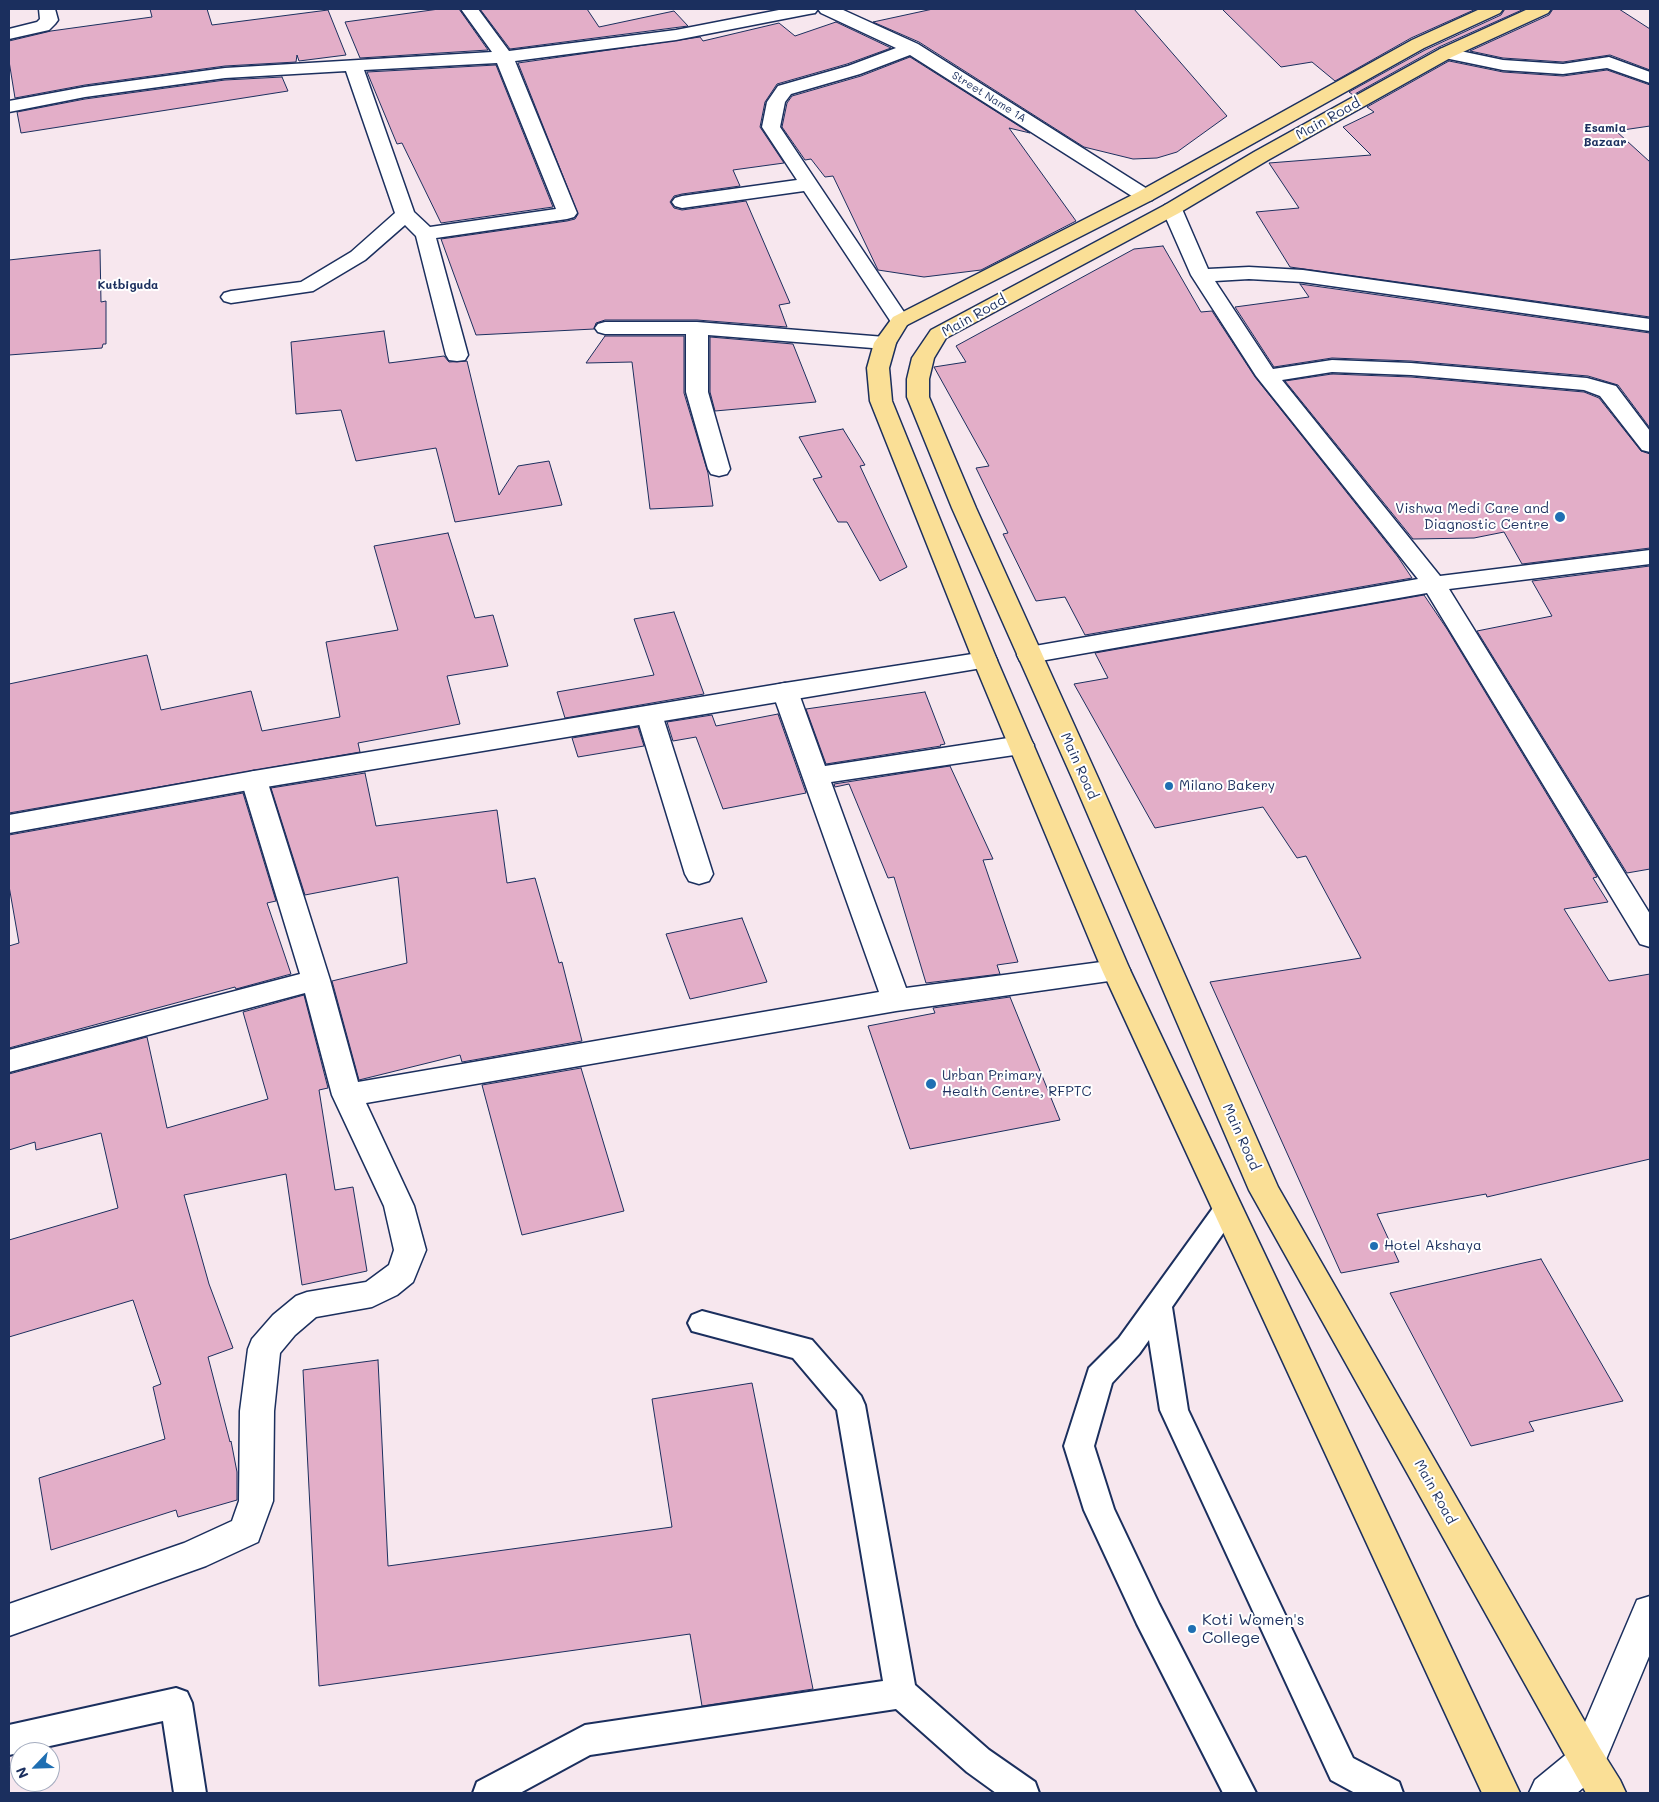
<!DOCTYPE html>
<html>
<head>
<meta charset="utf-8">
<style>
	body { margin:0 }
	#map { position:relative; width:1659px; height:1802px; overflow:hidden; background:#f7e7ee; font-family:Mali,sans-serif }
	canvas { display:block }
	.frame { position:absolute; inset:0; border:10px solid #1b2f5e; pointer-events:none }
	.north { position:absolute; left:10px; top:1742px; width:50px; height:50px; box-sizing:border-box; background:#fff; border:1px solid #a4acbf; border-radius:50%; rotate:246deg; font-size:14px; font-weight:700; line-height:20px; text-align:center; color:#1b2f5e }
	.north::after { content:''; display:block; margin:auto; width:18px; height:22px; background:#1f6fb2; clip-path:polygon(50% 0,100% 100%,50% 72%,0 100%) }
</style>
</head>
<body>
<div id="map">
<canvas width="1659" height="1802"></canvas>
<div class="frame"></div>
<div class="north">N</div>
</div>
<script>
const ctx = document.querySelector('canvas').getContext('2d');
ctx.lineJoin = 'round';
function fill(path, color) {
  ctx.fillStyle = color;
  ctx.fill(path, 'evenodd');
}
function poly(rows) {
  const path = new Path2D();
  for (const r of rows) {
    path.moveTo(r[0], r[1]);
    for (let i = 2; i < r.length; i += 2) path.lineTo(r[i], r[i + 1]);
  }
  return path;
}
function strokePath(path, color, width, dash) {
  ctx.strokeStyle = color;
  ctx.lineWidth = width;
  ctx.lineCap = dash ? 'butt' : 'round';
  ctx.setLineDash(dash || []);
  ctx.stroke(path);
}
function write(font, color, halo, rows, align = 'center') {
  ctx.font = font + ' Mali,sans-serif';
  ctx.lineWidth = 4;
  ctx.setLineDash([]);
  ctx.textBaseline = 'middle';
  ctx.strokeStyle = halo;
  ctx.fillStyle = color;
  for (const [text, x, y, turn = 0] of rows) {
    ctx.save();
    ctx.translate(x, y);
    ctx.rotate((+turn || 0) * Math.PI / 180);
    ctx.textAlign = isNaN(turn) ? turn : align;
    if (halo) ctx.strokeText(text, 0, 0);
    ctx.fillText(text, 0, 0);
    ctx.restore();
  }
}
const building = poly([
	[150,9,207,9,212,25,328,10,346,55,299,61,297,55,296,62,225,66,85,85,15,98,9,61,9,41,51,31,152,17,150,9],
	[439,9,459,9,488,50,360,58,345,22,439,9],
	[480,9,587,9,599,27,674,11,688,26,510,49,480,9],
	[933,9,1134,9,1227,116,1177,152,1157,158,1133,159,1084,147,919,42,873,22,933,9],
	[1222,9,1476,9,1411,38,1335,81,1312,62,1281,67,1222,9],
	[1505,9,1524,9,1439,47,1353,95,1349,92,1425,50,1501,15,1505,9],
	[1553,9,1619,9,1650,29,1650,70,1610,55,1563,62,1503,58,1470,51,1549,15,1553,9],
	[836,22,891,48,847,64,777,84,765,102,760,127,784,163,733,170,740,186,682,194,674,196,670,202,674,208,682,210,746,201,790,303,779,305,787,327,697,320,605,320,596,323,594,329,476,335,441,239,567,221,575,219,578,214,518,63,700,37,703,41,779,23,795,36,836,22],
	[910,57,1030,133,1009,128,1076,221,981,270,924,277,878,270,833,176,825,177,811,159,805,160,782,127,787,103,792,96,861,76,910,57],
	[1449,61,1503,72,1563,76,1607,70,1650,85,1650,126,1616,131,1650,162,1650,317,1290,267,1256,212,1299,208,1269,163,1371,155,1343,127,1374,112,1367,107,1449,61],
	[496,65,553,207,441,223,402,143,397,144,367,72,496,65],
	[282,77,288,91,21,133,17,112,85,99,225,80,282,77],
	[1163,246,1201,312,1212,311,1255,377,1398,557,1412,578,1085,635,1065,597,1036,601,1003,534,1008,533,976,468,989,466,934,367,966,362,956,346,1134,249,1163,246],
	[100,250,101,302,106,301,106,344,103,344,102,348,9,355,9,260,100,250],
	[1300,284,1650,333,1650,428,1618,385,1588,376,1411,361,1332,358,1274,367,1235,307,1309,297,1300,284],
	[384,331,389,363,444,356,449,362,467,361,499,495,518,466,549,461,562,505,455,522,436,448,356,461,341,410,296,414,291,342,384,331],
	[605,336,684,336,684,393,708,473,713,506,650,509,632,362,586,363,605,336],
	[710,337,793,344,816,402,715,411,710,392,710,337],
	[1332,374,1411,377,1584,392,1599,398,1641,451,1650,454,1650,548,1522,564,1504,532,1474,538,1413,539,1285,381,1332,374],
	[843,429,865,465,860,466,907,567,880,581,847,522,838,522,813,479,822,477,799,437,843,429],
	[448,533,475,618,493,615,508,666,447,676,460,724,358,743,360,752,9,813,9,684,147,655,161,710,251,691,262,731,340,717,326,642,398,630,374,546,448,533],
	[1650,566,1650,869,1627,873,1477,631,1552,616,1532,581,1650,566],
	[1424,595,1447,629,1597,877,1593,878,1608,902,1564,909,1609,981,1650,974,1650,1159,1487,1197,1486,1194,1377,1214,1399,1262,1341,1273,1210,982,1361,958,1306,856,1297,858,1263,807,1155,828,1074,684,1108,678,1095,653,1424,595],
	[674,612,704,694,565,718,557,692,654,675,634,619,674,612],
	[925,692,945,744,940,745,941,746,826,764,806,709,925,692],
	[778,714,806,793,723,809,696,737,673,741,667,722,712,715,716,726,778,714],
	[638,727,644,746,578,757,572,738,638,727],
	[950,766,993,859,983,860,1018,962,997,965,1000,974,926,983,894,877,888,878,849,784,835,787,834,784,950,766],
	[365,773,376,826,497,810,507,883,535,878,559,963,562,962,582,1041,462,1062,460,1055,359,1080,332,981,407,963,398,877,305,895,271,788,365,773],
	[243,793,276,901,267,903,291,974,236,989,235,987,9,1048,9,946,19,943,9,886,9,835,243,793],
	[742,918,767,982,690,999,666,934,742,918],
	[304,995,328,1088,319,1090,335,1190,353,1187,367,1271,302,1285,286,1174,184,1195,209,1284,233,1348,208,1357,230,1442,231,1441,237,1472,237,1500,178,1517,176,1510,51,1550,39,1478,165,1439,153,1387,161,1384,133,1300,9,1337,9,1240,118,1208,101,1133,36,1150,35,1142,9,1150,9,1074,147,1037,167,1128,268,1099,243,1012,304,995],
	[1010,997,1060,1120,910,1149,868,1026,935,1013,933,1008,1010,997],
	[581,1068,624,1211,522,1235,482,1085,581,1068],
	[1541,1259,1623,1401,1529,1422,1534,1431,1471,1446,1390,1293,1541,1259],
	[378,1360,388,1566,672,1527,652,1399,752,1383,813,1689,702,1706,690,1634,319,1686,303,1370,378,1360]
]);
fill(building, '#e3aec8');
strokePath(building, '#1b2f5e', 1);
const service = poly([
	[1227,1198,1236,1201,1240,1209,1172,1307,1188,1410,1353,1758,1399,1782,1403,1793,1355,1793,1331,1780,1160,1410,1149,1340,1139,1354,1112,1383,1094,1446,1114,1509,1159,1604,1256,1793,1223,1793,1137,1624,1084,1510,1064,1446,1089,1368,1119,1338,1218,1201,1227,1198],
	[702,1311,812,1340,861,1396,865,1405,915,1685,989,1750,1035,1782,1039,1793,996,1793,967,1772,896,1709,590,1755,520,1793,473,1793,477,1782,585,1725,883,1681,837,1410,793,1358,692,1331,688,1323,692,1315,702,1311],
	[176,1688,187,1692,192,1703,206,1793,174,1793,163,1721,9,1755,9,1725,176,1688]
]);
const minor = poly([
	[39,9,55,9,58,20,55,24,49,30,9,39,9,29,37,22,40,19,39,9],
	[461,9,478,9,509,51,676,30,784,9,818,9,815,13,809,14,676,40,515,61,577,213,574,217,567,219,436,238,468,355,465,360,457,361,449,360,446,355,416,236,405,225,365,260,313,291,231,303,224,301,221,297,224,293,231,291,301,282,351,252,395,213,346,71,225,78,85,97,9,112,9,101,85,87,225,68,492,52,461,9],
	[497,63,556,209,430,227,414,212,364,70,497,63],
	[818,9,841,9,918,44,1152,192,1155,196,1152,200,1145,202,1138,200,910,55,860,74,791,94,785,102,780,127,910,321,907,325,900,327,893,325,804,191,682,208,675,206,672,202,675,198,682,196,797,180,762,127,767,102,778,86,848,66,896,48,821,13,818,9],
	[1446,48,1503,60,1563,64,1609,57,1650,72,1650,83,1607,68,1563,74,1503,70,1440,57,1437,53,1440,49,1446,48],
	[1172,203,1179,205,1182,209,1208,269,1249,267,1303,270,1650,319,1650,331,1303,282,1249,279,1215,281,1273,369,1332,360,1411,363,1587,378,1616,386,1650,431,1650,452,1642,450,1600,396,1584,390,1411,375,1332,372,1282,380,1440,576,1650,550,1650,564,1449,589,1650,914,1650,947,1640,944,1427,593,1029,663,1020,661,1017,655,1020,649,1029,647,1418,579,1256,376,1191,275,1162,209,1165,205,1172,203],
	[605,322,697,322,885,337,892,339,896,343,892,347,885,349,708,335,708,392,730,469,727,474,719,476,711,474,708,469,686,392,686,334,605,334,598,332,595,328,598,324,605,322],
	[785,683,794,685,798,691,825,766,1021,736,1030,739,1034,745,1030,751,1021,754,831,782,906,988,1116,960,1126,963,1130,970,1126,977,1116,980,896,1011,366,1103,414,1206,426,1250,413,1282,397,1295,372,1307,316,1317,295,1335,280,1353,274,1411,273,1501,258,1542,206,1566,9,1636,9,1604,184,1543,232,1521,239,1501,240,1411,248,1349,252,1339,273,1315,296,1296,307,1292,366,1282,389,1265,394,1250,384,1206,332,1095,305,993,9,1072,9,1050,300,974,241,780,245,774,254,771,263,774,267,780,330,980,358,1082,879,992,772,691,776,685,785,683],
	[649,706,658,708,662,714,713,874,709,881,699,884,689,881,685,874,636,714,640,708,649,706],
	[1650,1596,1650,1654,1600,1774,1577,1793,1529,1793,1535,1780,1574,1748,1637,1600,1650,1596]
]);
const tertiary = poly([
	[985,652,994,654,997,660,994,666,254,789,9,833,9,815,254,771,785,683,985,652]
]);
const primary = poly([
	[1480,9,1503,9,1500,13,1424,48,1152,200,907,325,896,343,889,368,892,401,997,660,1130,970,1520,1793,1482,1793,1102,970,973,660,870,401,867,368,874,343,893,317,1138,192,1412,40,1480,9],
	[1528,9,1551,9,1548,13,1452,57,1268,160,1179,213,946,338,934,358,929,379,929,397,976,508,1099,780,1278,1187,1600,1748,1620,1780,1626,1793,1586,1793,1249,1190,1073,780,952,508,907,397,907,379,912,358,931,330,1165,205,1254,152,1440,49,1528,9]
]);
strokePath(service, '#1b2f5e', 4);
strokePath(minor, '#1b2f5e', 3);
strokePath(tertiary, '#1b2f5e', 3);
strokePath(primary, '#1b2f5e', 3);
fill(service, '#fff');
fill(minor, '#fff');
fill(tertiary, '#fff');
fill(primary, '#fadf96');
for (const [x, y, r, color] of [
	[1560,517,6,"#1f6fb2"],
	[1169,786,5,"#1f6fb2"],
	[931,1084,6,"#1f6fb2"],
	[1374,1246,5,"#1f6fb2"],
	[1192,1629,5,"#1f6fb2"]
]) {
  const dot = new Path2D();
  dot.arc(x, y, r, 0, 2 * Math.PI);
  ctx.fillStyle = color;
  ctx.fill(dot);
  strokePath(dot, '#fff', 2);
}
write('11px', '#1b2f5e', '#fff', [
	["Street Name 1A",989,97,32]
]);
write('bold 12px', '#1b2f5e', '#fff', [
	["Esamia",1605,128],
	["Bazaar",1605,142],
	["Kutbiguda",128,285]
]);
write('14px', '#1b2f5e', '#fff', [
	["Main Road",1328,119,-29],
	["Main Road",974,316,-29],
	["Main Road",1079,766,66],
	["Main Road",1241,1137,66],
	["Main Road",1435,1492,61]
]);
write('14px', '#1b2f5e', '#fff', [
	["Vishwa Medi Care and",1549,509,"right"],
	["Diagnostic Centre",1549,525,"right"],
	["Milano Bakery",1179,786],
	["Urban Primary",942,1076],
	["Health Centre, RFPTC",942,1092],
	["Hotel Akshaya",1384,1246]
], 'left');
write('16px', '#1b2f5e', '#fff', [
	["Koti Women's",1202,1620],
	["College",1202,1638]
], 'left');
</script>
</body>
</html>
